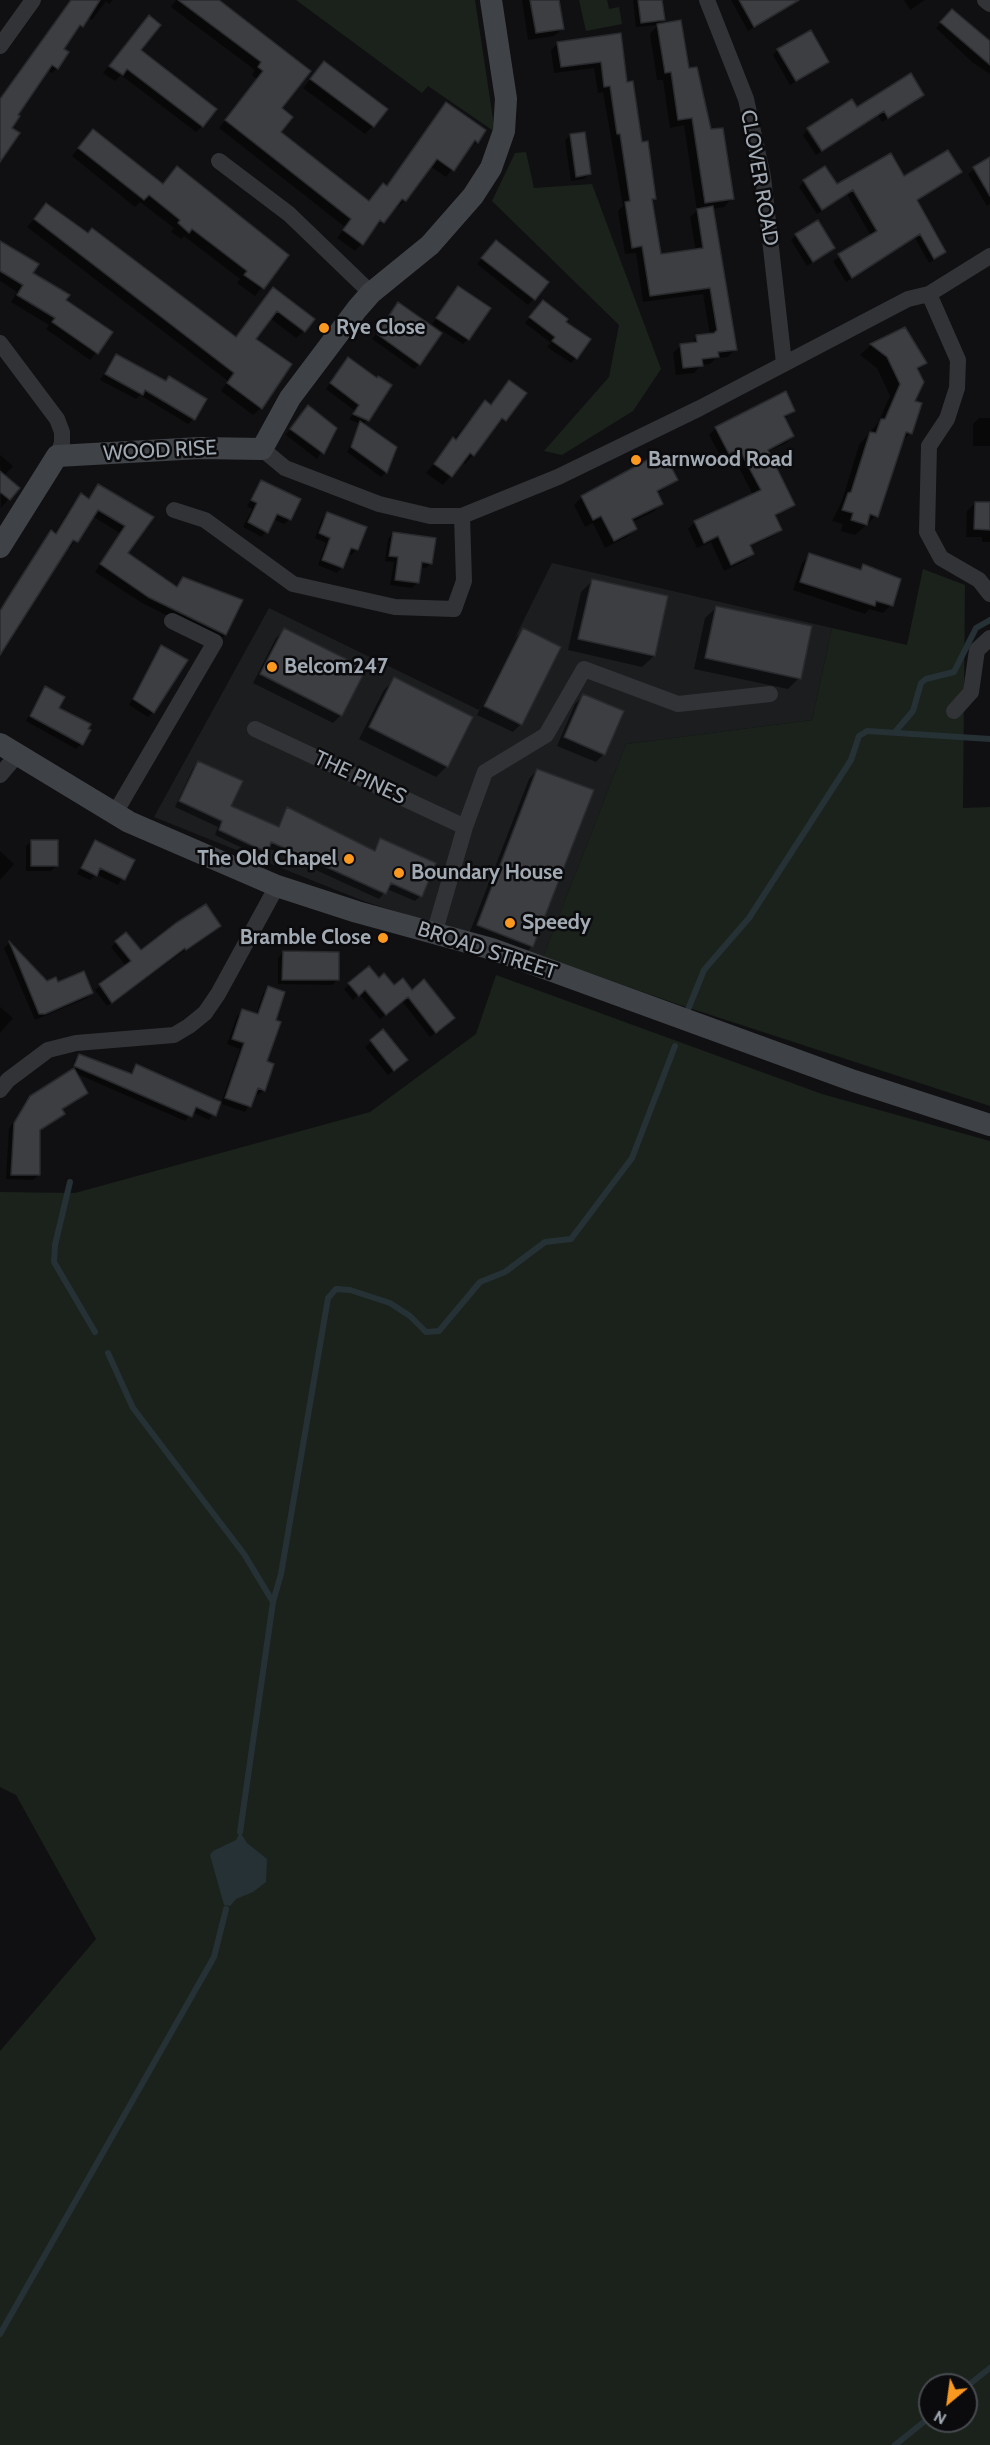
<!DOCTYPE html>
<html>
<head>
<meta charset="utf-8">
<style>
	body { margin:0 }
	#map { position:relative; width:990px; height:2445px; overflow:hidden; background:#101012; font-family:Cabin,sans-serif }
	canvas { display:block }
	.north { position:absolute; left:918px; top:2373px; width:60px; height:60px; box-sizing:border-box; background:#0b0b0d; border:2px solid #474a4f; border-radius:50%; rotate:209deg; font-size:16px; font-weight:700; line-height:24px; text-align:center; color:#a1a9b3 }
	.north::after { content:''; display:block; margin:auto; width:21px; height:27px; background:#fb9820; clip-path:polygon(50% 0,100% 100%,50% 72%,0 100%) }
</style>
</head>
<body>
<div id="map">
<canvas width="990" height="2445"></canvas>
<div class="north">N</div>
</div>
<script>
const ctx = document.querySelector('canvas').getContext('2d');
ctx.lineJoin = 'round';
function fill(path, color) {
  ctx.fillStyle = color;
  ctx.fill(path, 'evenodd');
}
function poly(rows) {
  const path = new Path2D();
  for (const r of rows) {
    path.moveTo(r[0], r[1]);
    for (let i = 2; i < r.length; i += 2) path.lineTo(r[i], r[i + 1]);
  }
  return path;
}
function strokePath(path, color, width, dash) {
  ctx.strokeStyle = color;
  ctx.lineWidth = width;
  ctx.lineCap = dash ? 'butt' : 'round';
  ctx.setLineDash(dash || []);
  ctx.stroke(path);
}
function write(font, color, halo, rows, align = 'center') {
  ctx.font = font + ' Cabin,sans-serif';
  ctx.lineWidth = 5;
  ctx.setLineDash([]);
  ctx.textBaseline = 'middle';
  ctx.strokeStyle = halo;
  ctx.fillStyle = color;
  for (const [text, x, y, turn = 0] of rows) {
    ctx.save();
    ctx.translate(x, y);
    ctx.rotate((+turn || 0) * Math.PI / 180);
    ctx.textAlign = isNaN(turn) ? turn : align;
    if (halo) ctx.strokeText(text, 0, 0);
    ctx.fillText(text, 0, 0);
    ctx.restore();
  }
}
fill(poly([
	[552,563,832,628,812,720,626,744,543,957,366,902,154,817,269,608,479,710]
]), '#1c1d1f');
fill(poly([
	[296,0,475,0,495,132,428,86,422,93],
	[579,0,607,0,609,9,619,7,622,24,586,31],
	[526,152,534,188,592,184,661,369,633,411,562,455,544,451,609,377,619,325,492,201,515,153],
	[923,569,965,585,963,808,990,807,990,1106,677,1004,543,957,626,744,812,720,832,628,907,645],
	[496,975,822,1094,990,1141,990,2445,0,2445,0,2051,96,1939,16,1795,0,1787,0,1192,75,1193,370,1112,476,1034],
	[930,2385,966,2385,966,2421,930,2421]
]), '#1a221b');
fill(poly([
	[240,1832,247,1843,267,1859,266,1882,253,1892,236,1899,230,1906,224,1905,210,1855,213,1851,236,1840]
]), '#263136');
fill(poly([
	[71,0,113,0,109,4,106,1,92,20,87,17,77,31,75,30,62,50,57,68,52,73,47,70,16,115,0,160,0,100],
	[176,0,216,0,309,71,280,109,279,133,368,202,383,185,386,187,446,104,477,142,468,148,446,177,430,166,405,200,397,208,395,206,355,251,337,238,345,227,219,128,257,79,252,75,255,70,171,7],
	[522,0,558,0,562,29,554,36,528,40],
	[633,0,661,0,663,19,658,25,636,27],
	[731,0,797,0,748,31],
	[904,0,925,0,910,10],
	[952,11,990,43,990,74,972,62,936,28],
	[149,17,139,51,202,126,196,132,121,75,115,81,103,73],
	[658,25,687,70,732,198,724,207,712,209,735,349,728,357,716,358,710,364,701,365,694,373,676,375,673,353,680,346,689,345,697,337,710,335,703,294,643,302,636,253,625,254,618,211,623,206,603,92,598,93,594,68,554,73,551,50,558,43,619,35,626,83,655,198,651,202,659,256,696,251,690,217,697,211,684,125,670,128,663,80,657,80,650,34],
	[778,50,828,62,790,85,773,55],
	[324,63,373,126,365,134,303,88],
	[923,95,882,122,878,115,824,151,809,129,856,109],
	[807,131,821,152,816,155,803,135],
	[571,135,589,174,584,179,571,181,565,140],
	[86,139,162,186,287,255,255,296,237,283,240,279,184,236,181,239,171,232,174,228,140,202,135,207,72,156],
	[990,159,990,204,987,206,968,174],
	[960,172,916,201,945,252,939,257,929,263,915,238,846,282,833,261,871,236,847,194,817,214,799,187,804,181,836,186],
	[46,205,235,338,273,289,304,331,296,338,270,318,254,339,261,408,253,415,221,391,228,381,27,227],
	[796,235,833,248,807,266,791,240],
	[0,247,64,300,111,333,90,360,46,329,49,325,11,302,17,292,0,281],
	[491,248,547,283,528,305,477,264],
	[458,288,468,339,463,344,432,324],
	[398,304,419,364,414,369,372,339],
	[538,308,564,323,576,358,571,363,547,347,551,343,525,323],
	[904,328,925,363,917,371,910,433,902,442,876,516,855,535,841,531,843,524,832,521,842,501,859,445,878,423,890,396,877,368,860,355,871,345],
	[116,356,193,419,188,424,140,395,136,399,100,380],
	[343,364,367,420,363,424,386,472,381,477,347,452,360,424,349,419,355,411,326,389],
	[509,382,524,393,473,455,465,464,462,462,443,485,426,473,477,411,485,402,490,406],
	[793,410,784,419,793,436,786,443,767,452,793,505,775,517,780,529,773,536,749,547,752,554,745,561,724,571,711,542,697,548,688,529,695,522,753,495,732,454,722,459,709,435,716,428],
	[303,412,335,428,317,459,286,435],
	[979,418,990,418,990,446,973,446,973,424],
	[0,455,13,466,4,476,18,488,1,508],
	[651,466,676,480,657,494,661,504,653,512,632,522,635,529,627,537,605,548,593,523,585,527,574,505,582,497],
	[262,482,290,519,284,524,273,519,262,537,243,527,252,509,247,506],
	[99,486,138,508,126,554,176,587,183,579,225,635,218,641,142,603,95,572,120,533,92,516,70,548,48,544,74,502,81,495,88,499],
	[975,503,990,503,990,542,982,542,982,537,966,537,967,511],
	[327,514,357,549,351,555,347,553,342,567,337,573,318,565,326,543,315,538,322,519],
	[393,533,431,563,426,568,419,567,417,583,412,588,390,585,394,562,385,561,388,539],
	[810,555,859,570,863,566,891,605,883,613,869,609,865,614,793,590,802,563],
	[592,581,654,656,642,667,568,650,581,592],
	[717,607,799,678,788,689,694,669,705,618],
	[524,629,521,724,513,732,477,715,515,638],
	[284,630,341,715,333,723,253,683,276,638],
	[161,647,153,712,148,717,129,705],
	[395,679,447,766,436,777,359,739,384,690],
	[45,688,81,744,76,749,26,721],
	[583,696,604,754,596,762,557,746,575,704],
	[198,763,229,807,277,828,288,809,373,851,381,840,420,896,415,901,387,889,379,899,268,848,261,857,215,835,218,827,175,807,193,768],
	[537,770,532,946,524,955,469,934,529,779],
	[32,841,56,866,51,871,26,871,26,846],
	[95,842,133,860,118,885,96,874,90,880,77,874],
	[0,851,14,864,0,880],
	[219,926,107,1006,95,990,126,966,111,947,126,934,141,952],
	[8,944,47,982,92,993,87,998,35,1020,4,948],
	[283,952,337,980,332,985,278,984,278,958],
	[378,980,412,992,447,1023,430,1037,402,1001,380,1019,359,994,353,1000,344,989,350,984],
	[269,988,274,1021,266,1062,264,1090,258,1095,256,1094,245,1112,219,1103,209,1120,192,1112,185,1121,75,1073,86,1092,61,1110,63,1114,58,1119,39,1131,38,1175,33,1180,6,1179,9,1129,26,1101,72,1071,74,1061,79,1055,130,1074,137,1066,221,1103,240,1049,227,1044,237,1016,243,1010,256,1015,263,993],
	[0,1007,13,1018,0,1033],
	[383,1032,401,1065,388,1075,365,1047]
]), '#0007');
strokePath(poly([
	[895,732,913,711,921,683,926,679,954,672,976,628,990,620],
	[687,1012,704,970,749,918,851,760,859,736,867,731,990,739],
	[70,1182,55,1245,54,1262,95,1332],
	[108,1353,133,1408,244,1554,273,1602],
	[240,1832,273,1602,281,1574,328,1298,336,1289,350,1290,390,1303,410,1316,426,1332,439,1331,480,1282,505,1272,545,1242,571,1239,632,1158,675,1046],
	[0,2334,214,1957,226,1909],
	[966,2387,990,2368],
	[895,2445,930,2417]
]), '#263136', 6);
const building = poly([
	[71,0,100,0,83,27,80,25,64,49,69,52,58,69,52,65,18,115,20,116,12,128,20,133,0,162,0,99,71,0],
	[178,0,219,0,311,71,282,108,293,117,281,132,369,201,383,183,387,186,446,102,486,130,478,143,475,140,454,171,437,159,406,201,402,199,384,223,380,220,363,245,343,230,351,219,225,120,263,71,258,67,261,62,178,0],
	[530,0,559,0,564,29,536,33,530,0],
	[638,0,662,0,665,20,641,23,638,0],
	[739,0,799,0,754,27,739,0],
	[952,9,990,41,990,65,940,22,952,9],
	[149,15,161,25,141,50,217,109,203,127,127,69,123,75,109,66,149,15],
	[681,20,689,68,697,67,711,129,723,128,734,199,705,203,692,118,678,120,671,72,665,73,657,24,681,20],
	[811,30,829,62,796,81,777,49,811,30],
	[621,33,627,82,633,81,642,142,648,141,656,199,652,199,661,254,703,248,697,209,713,206,737,350,718,352,719,357,702,359,703,366,683,368,680,344,697,342,696,335,714,333,717,330,710,288,650,296,642,246,632,248,625,202,630,201,620,134,617,134,610,86,604,87,601,62,561,67,557,42,621,33],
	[324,61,388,109,374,127,310,79,324,61],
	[911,73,924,95,888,118,884,111,822,151,807,128,852,99,857,107,911,73],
	[93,129,163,184,177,166,289,255,264,289,244,275,247,271,192,229,189,233,178,223,180,220,149,195,144,200,78,148,93,129],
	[585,132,591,174,576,177,570,134,585,132],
	[948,150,962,172,917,200,946,252,934,259,920,234,852,278,838,254,877,231,853,190,822,210,803,180,825,166,837,184,891,153,904,176,948,150],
	[990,157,990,196,973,167,990,157],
	[46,203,88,233,92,228,236,337,273,287,315,319,305,332,277,311,256,339,292,364,262,409,227,383,234,373,34,219,46,203],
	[818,220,835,248,813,262,795,234,818,220],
	[496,240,549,282,535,300,481,258,496,240],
	[0,241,39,264,33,273,70,295,66,300,113,332,98,354,52,322,55,318,17,295,23,285,0,271,0,241],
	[458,286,491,308,469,340,436,318,458,286],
	[543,300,568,319,566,322,591,339,577,359,552,341,555,337,529,317,543,300],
	[398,302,442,333,420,365,377,334,398,302],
	[905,327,927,363,917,368,924,382,915,401,922,403,912,434,906,432,878,517,870,514,867,525,851,520,853,513,842,510,848,493,851,492,870,432,876,433,881,419,885,419,900,384,887,357,870,344,905,327],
	[116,354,166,381,169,376,207,399,195,420,145,390,143,395,105,374,116,354],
	[348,357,377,378,378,376,392,385,369,421,353,414,359,405,330,383,348,357],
	[509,380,527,393,506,421,502,418,474,456,470,453,452,477,434,464,453,437,456,440,485,400,491,405,509,380],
	[786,391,795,411,784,416,794,436,768,450,795,505,775,515,782,530,750,545,754,554,731,565,718,536,704,543,694,521,761,490,739,449,729,454,715,427,786,391],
	[308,405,337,428,324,454,290,429,308,405],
	[360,421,397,447,387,473,351,447,360,421],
	[666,457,678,480,657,491,663,504,632,519,637,529,614,541,601,516,593,520,581,496,649,459,652,464,666,457],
	[0,471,20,488,10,500,0,492,0,471],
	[261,480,301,499,291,520,277,514,268,533,248,522,257,503,251,500,261,480],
	[98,484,154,517,128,553,177,587,183,577,243,600,226,635,148,597,100,564,125,526,98,510,78,542,73,540,0,655,0,611,6,601,51,530,56,534,81,493,89,499,98,484],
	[975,502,990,502,990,530,974,529,975,502],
	[327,512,367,527,358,550,351,548,343,568,322,560,330,538,319,533,327,512],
	[393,532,436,538,432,564,422,562,419,583,395,580,398,557,389,556,393,532],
	[809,553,861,570,863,564,901,579,893,606,876,601,875,606,800,582,809,553],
	[592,579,668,596,655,656,578,639,592,579],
	[716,606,812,626,801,679,705,658,716,606],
	[284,628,366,669,342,716,260,674,284,628],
	[523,628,561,647,522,725,484,706,523,628],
	[161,645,188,660,154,713,133,699,161,645],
	[394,677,473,717,448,767,369,727,394,677],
	[45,686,65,697,59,708,91,724,88,729,91,730,83,745,30,716,45,686],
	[583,694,624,711,605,755,564,737,583,694],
	[198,761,243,781,231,806,279,827,287,807,375,851,380,838,436,863,422,897,391,883,386,894,271,842,268,853,219,830,222,821,179,801,198,761],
	[537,769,594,790,533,947,477,925,537,769],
	[31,840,58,840,58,866,31,866,31,840],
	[95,840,135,860,125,880,100,868,97,876,81,868,95,840],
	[206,904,221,926,186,950,185,948,112,1003,99,984,131,961,115,941,126,932,141,950,176,923,206,904],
	[9,941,47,981,56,977,58,982,84,971,93,993,45,1014,39,1014,9,941],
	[283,951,339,952,339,980,282,980,283,951],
	[369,966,379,978,384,973,394,985,403,978,412,990,424,979,455,1018,436,1033,408,997,386,1015,365,990,359,996,348,983,369,966],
	[268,986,285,992,276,1020,281,1022,267,1061,274,1064,265,1091,258,1088,251,1107,225,1098,244,1043,232,1039,242,1009,258,1014,268,986],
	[383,1029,408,1060,394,1071,370,1040,383,1029],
	[79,1054,132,1074,136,1064,221,1102,216,1116,196,1107,192,1117,74,1066,79,1054],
	[74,1068,88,1093,62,1109,65,1114,40,1130,40,1175,11,1175,14,1123,30,1096,74,1068]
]);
fill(building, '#3c3e42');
strokePath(building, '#2a2b2e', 1.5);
strokePath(poly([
	[707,0,746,99,763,177,784,363],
	[985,0,990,4],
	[0,46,33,0],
	[219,161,289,214,371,293],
	[929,294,958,360,957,388,947,419,929,446,927,532,941,558,979,580,990,594],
	[0,343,57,419,62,432,62,443,57,456],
	[262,449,285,468,379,504,430,516,462,516,558,477,700,408,908,299,929,294,990,256],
	[174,510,205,520,293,584,395,607,454,609,464,581,462,516],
	[954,711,971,692,977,650,990,638],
	[255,729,465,827],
	[0,775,17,755],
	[115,813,215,642,172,621],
	[434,934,465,827,485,772,546,735,584,669,678,704,770,694],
	[0,1090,8,1080,48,1050,76,1043,174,1035,189,1026,205,1013,218,994,277,886]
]), '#313337', 16);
strokePath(poly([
	[0,547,57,456,200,448,262,449,290,398,357,309,371,293,430,245,473,196,491,168,504,131,506,99,491,0],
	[0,744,129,822,277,886,357,912,492,949,854,1081,990,1125]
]), '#3f4247', 22);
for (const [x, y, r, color] of [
	[324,328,6,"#fb9820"],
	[636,460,6,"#fb9820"],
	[272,667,6,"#fb9820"],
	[349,859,6,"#fb9820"],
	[399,873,6,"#fb9820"],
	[510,923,6,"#fb9820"],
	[383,938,6,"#fb9820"]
]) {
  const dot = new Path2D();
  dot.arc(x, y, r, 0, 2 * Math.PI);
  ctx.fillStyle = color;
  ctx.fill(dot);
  strokePath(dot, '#0b0b0d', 2);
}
write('21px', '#a1a9b3', '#0b0b0d', [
	["CLOVER ROAD",759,178,80],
	["WOOD RISE",160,451,-3],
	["THE PINES",360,778,25],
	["BROAD STREET",487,951,18]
]);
write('bold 21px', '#a1a9b3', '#0b0b0d', [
	["Rye Close",336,328],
	["Barnwood Road",648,460],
	["Belcom247",284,667],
	["The Old Chapel",337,859,"right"],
	["Boundary House",411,873],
	["Speedy",522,923],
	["Bramble Close",371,938,"right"]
], 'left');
</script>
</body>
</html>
